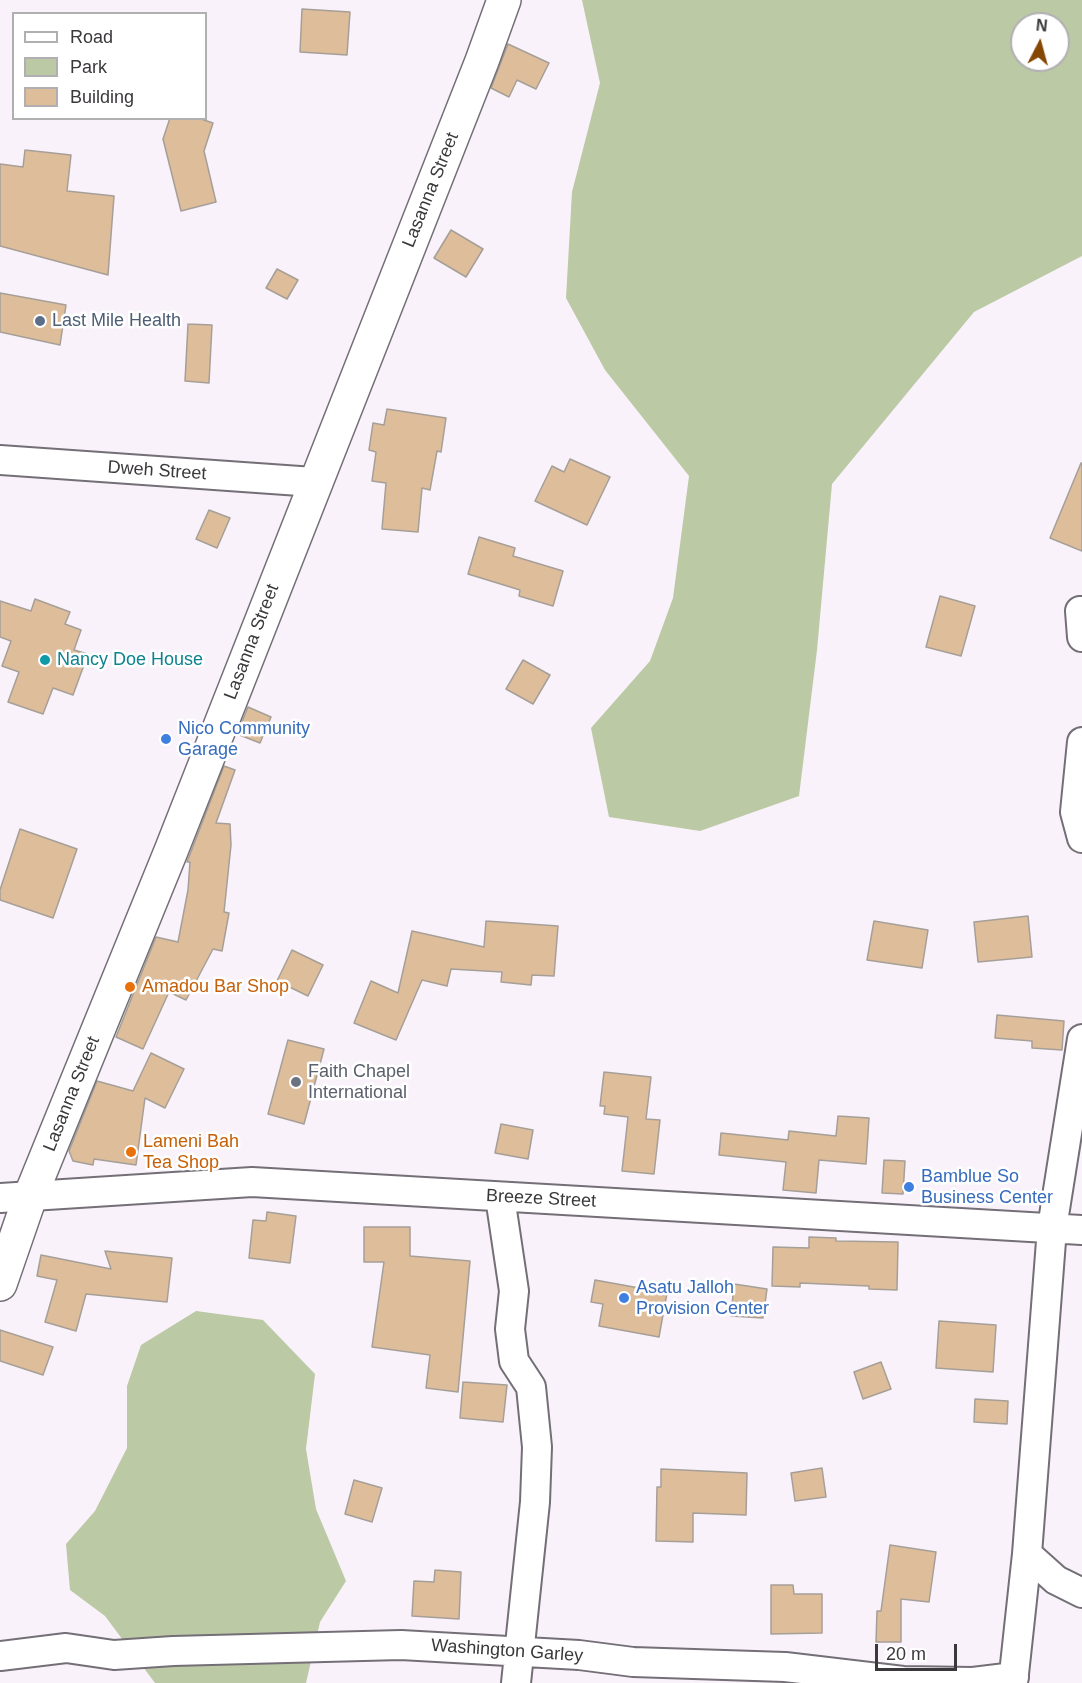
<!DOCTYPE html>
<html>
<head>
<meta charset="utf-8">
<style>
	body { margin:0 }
	#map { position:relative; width:1082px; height:1683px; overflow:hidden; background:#f9f2fa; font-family:Arial,sans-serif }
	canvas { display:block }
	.legend { position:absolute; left:12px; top:12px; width:195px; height:108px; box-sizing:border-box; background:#fff; border:2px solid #b1afb1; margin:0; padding:8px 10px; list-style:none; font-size:18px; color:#3b383b }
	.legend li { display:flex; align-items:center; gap:12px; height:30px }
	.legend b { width:30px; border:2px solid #b1afb1 }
	.north { position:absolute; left:1010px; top:12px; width:60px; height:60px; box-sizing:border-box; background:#fff; border:2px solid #b1afb1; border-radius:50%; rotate:6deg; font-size:16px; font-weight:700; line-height:24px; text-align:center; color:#3b383b }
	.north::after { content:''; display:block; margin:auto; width:21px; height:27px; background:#854804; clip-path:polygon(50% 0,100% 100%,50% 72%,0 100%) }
	.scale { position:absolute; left:875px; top:1644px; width:82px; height:27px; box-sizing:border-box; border:3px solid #3b383b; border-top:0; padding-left:8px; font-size:18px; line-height:21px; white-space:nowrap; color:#3b383b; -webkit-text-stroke:4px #fff; paint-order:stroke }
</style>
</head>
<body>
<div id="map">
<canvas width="1082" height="1683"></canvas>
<ul class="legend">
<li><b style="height:8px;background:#fff"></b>Road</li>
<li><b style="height:16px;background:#bbc9a5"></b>Park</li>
<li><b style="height:16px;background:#debd9b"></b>Building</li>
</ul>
<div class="north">N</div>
<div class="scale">20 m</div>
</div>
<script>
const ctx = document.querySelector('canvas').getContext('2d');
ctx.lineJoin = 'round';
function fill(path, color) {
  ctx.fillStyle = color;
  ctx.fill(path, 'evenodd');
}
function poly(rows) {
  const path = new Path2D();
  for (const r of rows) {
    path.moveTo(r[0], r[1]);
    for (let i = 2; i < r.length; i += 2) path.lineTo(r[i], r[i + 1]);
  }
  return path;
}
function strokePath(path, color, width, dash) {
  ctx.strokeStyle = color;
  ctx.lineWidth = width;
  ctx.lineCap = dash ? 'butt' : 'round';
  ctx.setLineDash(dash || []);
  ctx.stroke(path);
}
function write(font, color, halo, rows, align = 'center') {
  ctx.font = font + ' Arial,sans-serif';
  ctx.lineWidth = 5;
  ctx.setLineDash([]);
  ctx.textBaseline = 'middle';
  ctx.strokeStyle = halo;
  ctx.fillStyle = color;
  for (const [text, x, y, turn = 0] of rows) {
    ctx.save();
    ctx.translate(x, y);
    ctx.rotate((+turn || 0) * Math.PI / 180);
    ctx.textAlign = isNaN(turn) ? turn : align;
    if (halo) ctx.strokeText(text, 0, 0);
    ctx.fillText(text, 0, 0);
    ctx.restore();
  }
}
fill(poly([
	[582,0,1082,0,1082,256,974,312,832,484,817,650,799,796,700,831,609,817,591,728,650,661,673,598,689,476,605,370,566,298,572,192,600,83],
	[1022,24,1058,24,1058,60,1022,60],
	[196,1311,263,1320,315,1374,306,1449,316,1509,346,1581,320,1622,306,1683,155,1683,105,1616,70,1590,66,1544,95,1511,127,1448,127,1386,141,1345]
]), '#bbc9a5');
const building = poly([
	[302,9,350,12,347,55,300,52,302,9],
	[508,44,549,63,536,89,517,80,509,97,491,88,508,44],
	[170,118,198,118,213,123,204,151,216,202,181,211,163,139,170,118],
	[25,150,71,155,67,191,114,196,108,275,0,246,0,164,23,167,25,150],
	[451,230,483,249,466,277,434,258,451,230],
	[277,269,298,280,287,299,266,288,277,269],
	[0,293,66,305,60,345,0,332,0,293],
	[188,324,212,325,209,383,185,381,188,324],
	[387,409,446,418,441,452,437,451,430,490,422,488,418,532,382,529,386,483,372,481,376,452,369,450,373,423,384,425,387,409],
	[570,459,610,477,587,525,535,501,552,466,564,472,570,459],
	[1081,463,1082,463,1082,551,1050,538,1081,463],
	[209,510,230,518,217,548,196,539,209,510],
	[479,537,515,548,513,556,563,571,553,606,519,596,520,590,468,574,479,537],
	[940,596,975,606,961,656,926,647,940,596],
	[35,599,70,612,65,624,81,630,74,650,88,654,73,695,53,688,43,714,8,702,19,672,2,666,11,641,0,637,0,601,31,611,35,599],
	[523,660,550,675,533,704,506,689,523,660],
	[248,707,271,717,260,743,237,734,248,707],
	[224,766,235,770,216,823,230,824,231,845,224,912,229,913,222,951,213,949,186,1000,169,992,143,1049,116,1037,156,937,178,942,188,890,190,862,187,862,224,766],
	[20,829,77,849,53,918,0,900,0,890,20,829],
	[1028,916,1032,957,978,962,974,922,1028,916],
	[486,921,558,926,554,976,532,975,531,985,501,982,502,972,451,969,447,986,422,980,396,1040,354,1023,371,981,398,993,412,931,484,947,486,921],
	[874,921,928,930,922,968,867,960,874,921],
	[292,950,323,965,308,996,277,981,292,950],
	[997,1015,1064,1021,1062,1050,1032,1048,1032,1041,995,1038,997,1015],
	[288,1040,324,1049,304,1124,268,1114,288,1040],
	[151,1053,184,1069,165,1108,145,1098,136,1165,94,1159,93,1165,73,1161,69,1151,97,1081,133,1091,151,1053],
	[604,1072,651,1077,646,1119,660,1120,654,1174,622,1171,628,1117,604,1114,605,1106,600,1106,604,1072],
	[838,1116,869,1118,866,1164,819,1160,816,1193,783,1190,786,1162,719,1155,721,1133,788,1140,789,1131,836,1136,838,1116],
	[501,1124,533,1130,528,1159,495,1153,501,1124],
	[884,1160,905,1161,903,1194,882,1193,884,1160],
	[267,1212,296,1216,290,1263,249,1258,253,1220,266,1221,267,1212],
	[364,1227,410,1227,410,1256,470,1261,458,1392,426,1388,430,1355,372,1347,384,1262,364,1262,364,1227],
	[809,1237,836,1238,836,1241,898,1242,897,1290,869,1289,869,1286,800,1283,800,1287,772,1286,773,1247,809,1248,809,1237],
	[105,1251,172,1258,167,1302,86,1294,76,1331,45,1322,57,1280,37,1276,41,1255,111,1269,105,1251],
	[595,1280,667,1293,659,1337,599,1326,603,1304,591,1302,595,1280],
	[734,1284,767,1289,763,1318,731,1316,734,1284],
	[939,1321,996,1325,993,1372,936,1368,939,1321],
	[0,1330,53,1347,43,1375,0,1361,0,1330],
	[881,1362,891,1389,863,1399,854,1372,881,1362],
	[463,1382,507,1385,503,1422,460,1418,463,1382],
	[975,1399,1008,1401,1007,1424,974,1422,975,1399],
	[822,1468,826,1497,795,1501,791,1473,822,1468],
	[661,1469,747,1473,746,1515,693,1513,693,1542,656,1541,657,1487,661,1487,661,1469],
	[354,1480,382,1488,372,1522,345,1514,354,1480],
	[890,1545,936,1552,929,1602,901,1599,901,1642,876,1642,877,1611,881,1611,890,1545],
	[435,1570,461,1572,459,1619,412,1616,414,1581,434,1582,435,1570],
	[771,1585,793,1585,794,1594,822,1594,822,1633,771,1634,771,1585]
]);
fill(building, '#debd9b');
strokePath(building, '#a69f98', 1.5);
const street = poly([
	[0,460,314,482],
	[1080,611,1082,637],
	[1082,742,1075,812,1082,838],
	[500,1197,514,1291,510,1329,514,1361,531,1387,537,1447,535,1502,516,1683],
	[0,1198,252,1182,1082,1230],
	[1027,1554,1056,1580,1082,1593],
	[0,1656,66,1648,114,1655,173,1651,401,1645,579,1655,633,1662,785,1667,903,1681,973,1682,1014,1677],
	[1013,1683,1027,1554,1052,1228,1082,1039]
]);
const secondary = poly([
	[0,1284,30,1197,171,851,482,61,504,0]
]);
strokePath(street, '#746e76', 32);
strokePath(secondary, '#746e76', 36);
strokePath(street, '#fff', 28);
strokePath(secondary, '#fff', 33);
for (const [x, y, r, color] of [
	[40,321,6,"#5c6f8a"],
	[45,660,6,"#0f9aa8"],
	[166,739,6,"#3f7fe0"],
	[130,987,6,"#e8710a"],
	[296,1082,6,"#6b7280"],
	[131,1152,6,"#e8710a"],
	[909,1187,6,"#3f7fe0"],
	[624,1298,6,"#3f7fe0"]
]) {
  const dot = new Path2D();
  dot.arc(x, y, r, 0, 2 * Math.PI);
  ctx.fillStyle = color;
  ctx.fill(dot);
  strokePath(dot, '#fff', 2);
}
write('18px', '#3b383b', '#fff', [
	["Lasanna Street",431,190,-68],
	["Dweh Street",157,471,4],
	["Lasanna Street",252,642,-69],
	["Lasanna Street",72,1094,-68],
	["Breeze Street",541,1199,3],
	["Washington Garley",507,1651,4]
]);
write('18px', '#4e5e75', '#fff', [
	["Last Mile Health",52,321]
], 'left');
write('18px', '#0d838f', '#fff', [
	["Nancy Doe House",57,660]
], 'left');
write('18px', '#366cbe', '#fff', [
	["Nico Community",178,729],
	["Garage",178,750],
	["Bamblue So",921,1177],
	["Business Center",921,1198],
	["Asatu Jalloh",636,1288],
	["Provision Center",636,1309]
], 'left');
write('18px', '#c56008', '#fff', [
	["Amadou Bar Shop",142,987],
	["Lameni Bah",143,1142],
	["Tea Shop",143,1163]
], 'left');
write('18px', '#5b616d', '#fff', [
	["Faith Chapel",308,1072],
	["International",308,1093]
], 'left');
</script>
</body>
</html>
